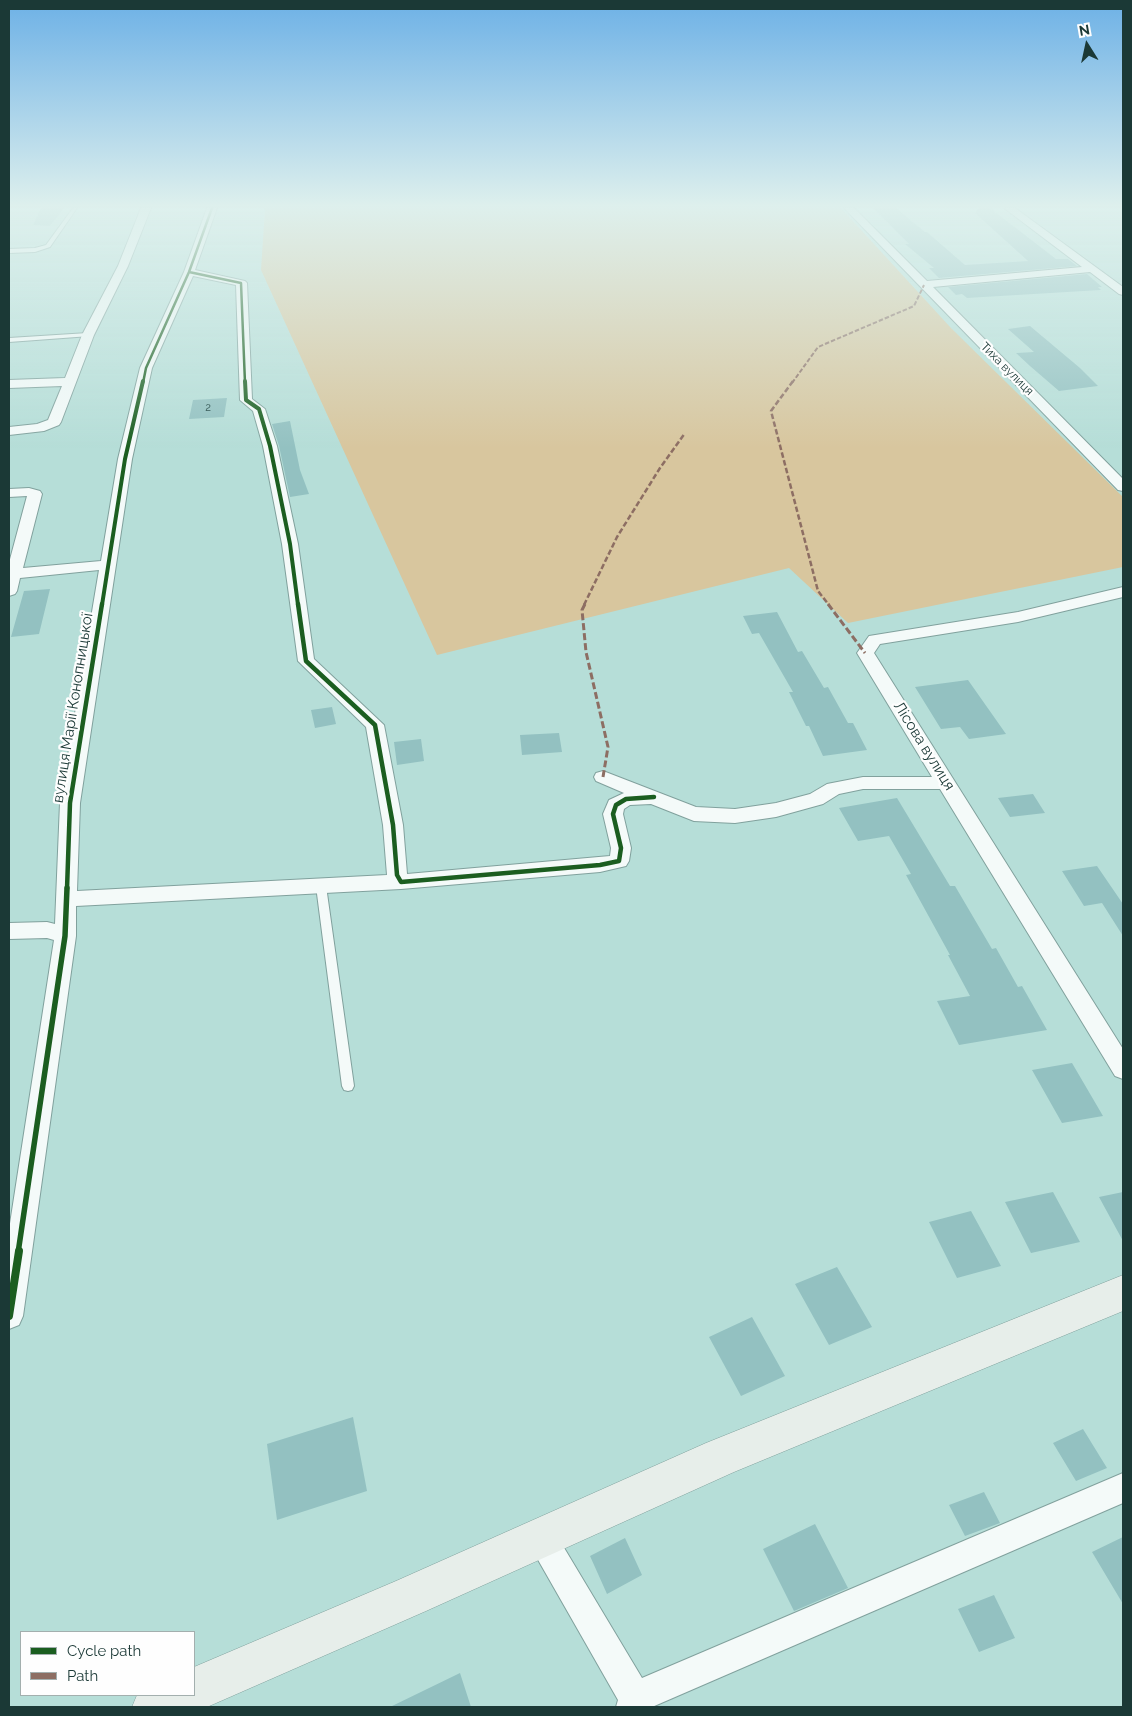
<!DOCTYPE html>
<html>
<head>
<meta charset="utf-8">
<style>
	body { margin:0 }
	#map { position:relative; width:1132px; height:1716px; overflow:hidden; background:#b6ded8; font-family:Raleway,sans-serif }
	canvas { display:block }
	.frame { position:absolute; inset:0; border:10px solid #1b3936; pointer-events:none }
	.legend { position:absolute; left:20px; top:1631px; width:175px; height:65px; box-sizing:border-box; background:#fefefe; border:1px solid #a3afae; margin:0; padding:6px 9px; list-style:none; font-size:15px; color:#1b3936 }
	.legend li { display:flex; align-items:center; gap:10px; height:25px }
	.legend b { width:25px; border:1px solid #a3afae }
	.north { position:absolute; left:1062px; top:20px; width:50px; height:50px; -webkit-text-stroke:4px #fefefe; paint-order:stroke; rotate:350deg; font-size:14px; font-weight:700; line-height:20px; text-align:center; color:#1b3936 }
	.north::after { content:''; display:block; margin:auto; width:18px; height:22px; background:#1b3936; clip-path:polygon(50% 0,100% 100%,50% 72%,0 100%) }
</style>
</head>
<body>
<div id="map">
<canvas width="1132" height="1716"></canvas>
<div class="frame"></div>
<ul class="legend">
<li><b style="height:6px;background:#1b5e20"></b>Cycle path</li>
<li><b style="height:6px;background:#8d6e63"></b>Path</li>
</ul>
<div class="north">N</div>
</div>
<script>
const ctx = document.querySelector('canvas').getContext('2d');
ctx.lineJoin = 'round';
function fill(path, color) {
  ctx.fillStyle = color;
  ctx.fill(path, 'evenodd');
}
function poly(rows) {
  const path = new Path2D();
  for (const r of rows) {
    path.moveTo(r[0], r[1]);
    for (let i = 2; i < r.length; i += 2) path.lineTo(r[i], r[i + 1]);
  }
  return path;
}
function strokePath(path, color, width, dash) {
  ctx.strokeStyle = color;
  ctx.lineWidth = width;
  ctx.lineCap = dash ? 'butt' : 'round';
  ctx.setLineDash(dash || []);
  ctx.stroke(path);
}
function write(font, color, halo, rows, align = 'center') {
  ctx.font = font + ' Raleway,sans-serif';
  ctx.lineWidth = 4.5;
  ctx.setLineDash([]);
  ctx.textBaseline = 'middle';
  ctx.strokeStyle = halo;
  ctx.fillStyle = color;
  for (const [text, x, y, turn = 0] of rows) {
    ctx.save();
    ctx.translate(x, y);
    ctx.rotate((+turn || 0) * Math.PI / 180);
    ctx.textAlign = isNaN(turn) ? turn : align;
    if (halo) ctx.strokeText(text, 0, 0);
    ctx.fillText(text, 0, 0);
    ctx.restore();
  }
}
fill(poly([
	[265,208,841,208,951,328,1123,497,1123,567,848,623,789,568,437,655,261,270]
]), '#d8c69e');
fill(poly([
	[41,208,64,208,50,226,33,225],
	[873,208,896,208,925,232,927,232,965,265,1028,261,975,213,979,208,990,208,1056,259,1068,259,1077,266,939,278,929,268,934,268,905,244,909,244],
	[1087,274,1102,287,1098,287,1101,290,967,298,962,294,956,295,948,287],
	[1030,326,1080,368,1098,386,1059,391,1030,366,1016,353,1034,352,1008,329],
	[227,398,224,417,189,419,193,400],
	[290,421,300,470,309,494,290,497,279,446,272,424],
	[50,589,39,634,11,637,24,591],
	[777,612,798,652,802,651,824,688,828,687,848,723,853,723,867,750,823,756,809,726,806,726,789,692,793,692,759,633,752,634,743,616],
	[968,680,1006,734,969,739,960,727,941,729,915,687],
	[332,707,336,724,315,728,311,710],
	[559,733,562,752,522,755,520,735],
	[421,739,424,761,397,765,394,742],
	[1033,794,1045,813,1010,817,998,798],
	[897,798,950,886,955,886,992,949,996,948,1018,987,1022,986,1047,1030,959,1045,937,1001,970,996,948,955,950,955,906,875,911,874,889,836,858,841,839,808],
	[1097,866,1123,904,1123,936,1102,903,1084,906,1062,871],
	[1072,1063,1103,1116,1062,1123,1032,1070],
	[1053,1192,1080,1242,1031,1253,1005,1202],
	[1123,1192,1123,1241,1099,1197],
	[971,1211,1001,1266,957,1278,929,1222],
	[837,1267,872,1327,829,1345,795,1284],
	[752,1317,785,1376,741,1396,709,1337],
	[353,1417,367,1491,277,1520,267,1444],
	[1083,1429,1107,1468,1076,1481,1053,1443],
	[984,1492,1000,1523,965,1536,949,1505],
	[815,1524,848,1588,794,1611,763,1549],
	[1123,1537,1123,1604,1092,1552],
	[625,1538,642,1575,607,1594,590,1556],
	[994,1595,1015,1638,979,1652,958,1609],
	[460,1673,471,1707,390,1707]
]), '#93c1c1');
const lane = poly([
	[73,208,77,208,50,247,35,252,9,253,9,249,35,248,46,245,73,208],
	[88,333,90,334,90,336,9,342,9,338,88,333],
	[321,882,325,883,326,886,354,1086,352,1090,348,1091,344,1090,342,1086,316,886,317,883,321,882]
]);
const street = poly([
	[141,208,151,208,128,266,94,335,61,422,59,425,44,431,9,435,9,427,37,424,48,420,62,386,9,388,9,380,65,378,82,335,118,266,141,208],
	[207,208,217,208,195,270,245,281,247,283,252,399,265,409,277,446,298,544,314,659,384,725,403,825,407,874,610,856,611,848,603,814,609,800,624,793,596,781,594,777,596,773,603,771,696,807,735,809,776,803,810,794,827,784,863,777,932,777,857,653,869,636,1018,612,1123,587,1123,597,1018,622,880,644,874,653,1123,1049,1123,1079,1115,1076,940,789,863,789,839,794,823,804,776,817,735,823,694,821,651,804,630,805,624,809,623,814,631,848,629,861,626,866,600,872,401,889,76,906,76,936,23,1316,19,1325,9,1329,9,1230,54,940,47,938,9,939,9,923,47,922,55,924,60,803,99,570,20,578,17,591,15,594,9,596,9,563,27,496,9,497,9,489,29,488,40,491,42,494,23,568,101,561,118,459,140,368,184,272,207,208],
	[193,276,236,285,240,400,253,411,263,446,282,544,298,661,366,727,383,825,387,875,77,891,80,803,132,459,152,368,193,276],
	[844,208,854,208,927,281,1082,267,1004,208,1015,208,1123,287,1123,295,1119,294,1090,272,933,287,1123,479,1123,491,1118,490,844,208],
	[1123,1473,1123,1503,652,1707,616,1707,618,1700,525,1537,529,1526,540,1522,551,1526,642,1678,1123,1473]
]);
const secondary = poly([
	[1123,1275,1123,1311,734,1472,426,1611,207,1707,132,1707,137,1695,194,1695,194,1667,396,1581,706,1443,1123,1275]
]);
strokePath(lane, '#81a19d', 2);
strokePath(street, '#81a19d', 2);
strokePath(secondary, '#81a19d', 1);
fill(lane, '#f4faf9');
fill(street, '#f4faf9');
fill(secondary, '#e7eeea');
strokePath(poly([
	[792,383,818,347,914,306,924,285]
]), '#8d6e63', 2, [4.5, 2]);
strokePath(poly([
	[793,381,771,411,818,591,829,605],
	[584,605,617,537,660,468,685,433]
]), '#8d6e63', 2.5, [5.5, 2.5]);
strokePath(poly([
	[585,604,582,610,586,652,608,747,603,777],
	[828,604,865,653]
]), '#8d6e63', 3, [7, 3]);
strokePath(poly([
	[189,272,241,283,245,383],
	[143,383,146,368,189,272,212,208]
]), '#1b5e20', 2.5);
strokePath(poly([
	[245,381,246,400,259,409,270,446,290,544,298,605],
	[102,605,125,459,143,381]
]), '#1b5e20', 4);
strokePath(poly([
	[298,604,306,661,375,725,393,825,397,875,401,882,600,865,619,861,621,848,613,814,616,805,626,799,654,797],
	[67,889,70,803,102,604]
]), '#1b5e20', 4.5);
strokePath(poly([
	[18,1253,65,936,67,888]
]), '#1b5e20', 5.5);
strokePath(poly([
	[9,1316,19,1251]
]), '#1b5e20', 8);
const sky = ctx.createLinearGradient(0, 0, 0, 448);
sky.addColorStop(0, '#6db1e6');
sky.addColorStop(0.46, '#def0ed');
sky.addColorStop(1, '#def0ed00');
ctx.fillStyle = sky;
ctx.fillRect(0, 0, 1132, 448);
write('11px', '#395b59', null, [
	["2",208,408]
]);
write('12px', '#1b3936', '#fefefe', [
	["Тиха вулиця",1007,369,45]
]);
write('15px', '#1b3936', '#fefefe', [
	["вулиця Марії Конопницької",73,708,-81],
	["Лісова вулиця",924,746,58]
]);
</script>
</body>
</html>
